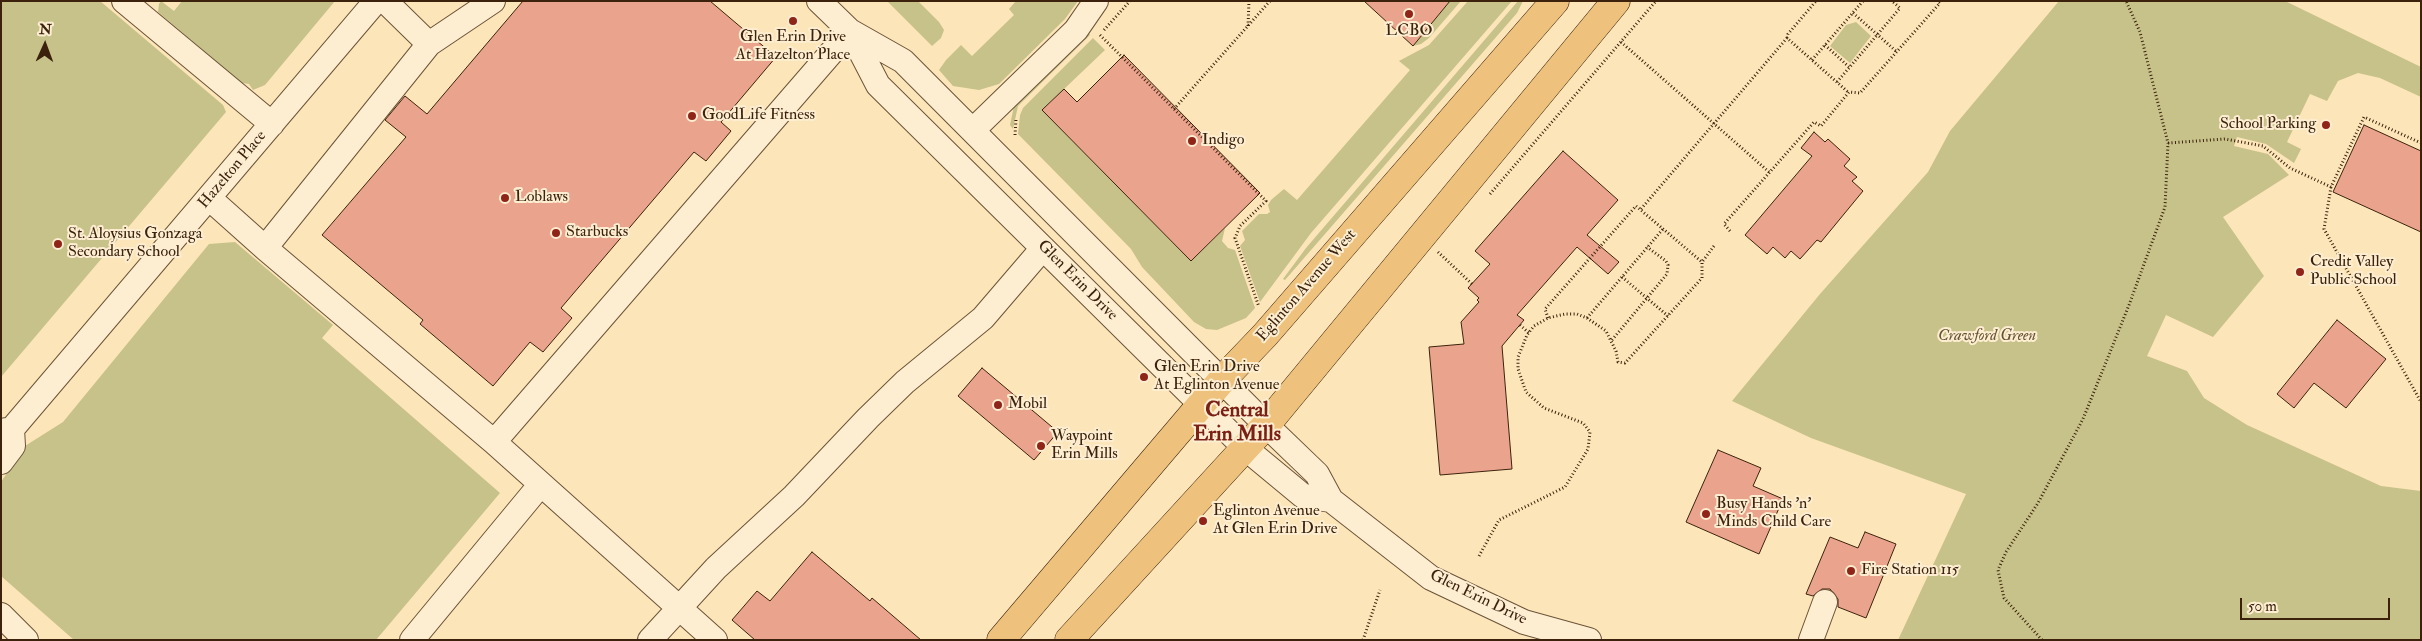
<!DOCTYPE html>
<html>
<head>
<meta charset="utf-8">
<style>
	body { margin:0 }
	#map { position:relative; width:2422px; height:641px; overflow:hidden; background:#fce5b9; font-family:"IM FELL Double Pica",serif }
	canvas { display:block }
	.frame { position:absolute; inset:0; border:2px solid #3c220c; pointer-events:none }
	.north { position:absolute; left:20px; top:20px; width:50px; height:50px; -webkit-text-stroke:4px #fdeed2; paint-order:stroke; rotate:2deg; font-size:14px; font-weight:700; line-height:20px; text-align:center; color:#3c220c }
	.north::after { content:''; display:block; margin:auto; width:18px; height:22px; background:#3c220c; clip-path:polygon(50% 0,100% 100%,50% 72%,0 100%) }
	.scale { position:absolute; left:2240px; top:598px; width:150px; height:22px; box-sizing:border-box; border:2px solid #3c220c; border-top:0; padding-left:6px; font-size:15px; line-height:18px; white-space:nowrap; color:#3c220c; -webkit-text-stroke:4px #fdeed2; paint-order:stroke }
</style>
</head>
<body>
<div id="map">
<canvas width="2422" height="641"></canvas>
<div class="frame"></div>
<div class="north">N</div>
<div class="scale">50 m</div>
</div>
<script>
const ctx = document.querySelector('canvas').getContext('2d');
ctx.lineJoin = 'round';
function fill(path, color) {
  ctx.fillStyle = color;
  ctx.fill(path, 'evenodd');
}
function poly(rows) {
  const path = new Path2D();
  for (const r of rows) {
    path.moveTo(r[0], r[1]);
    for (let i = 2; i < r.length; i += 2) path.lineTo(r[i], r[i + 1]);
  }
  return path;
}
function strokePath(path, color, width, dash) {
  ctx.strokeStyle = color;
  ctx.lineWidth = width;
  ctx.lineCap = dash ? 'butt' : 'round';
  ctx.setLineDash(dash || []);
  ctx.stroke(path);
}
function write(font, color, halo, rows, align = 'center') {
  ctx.font = font + ' "IM FELL Double Pica",serif';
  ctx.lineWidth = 4;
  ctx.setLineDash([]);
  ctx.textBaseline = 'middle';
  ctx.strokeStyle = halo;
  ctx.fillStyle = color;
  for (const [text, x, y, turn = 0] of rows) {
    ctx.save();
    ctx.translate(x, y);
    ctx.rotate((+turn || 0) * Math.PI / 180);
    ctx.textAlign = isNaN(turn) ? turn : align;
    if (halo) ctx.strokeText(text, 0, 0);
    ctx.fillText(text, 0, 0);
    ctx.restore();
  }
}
fill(poly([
	[1,1,100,1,223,105,226,112,1,377],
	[161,1,174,11,182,1,335,1,265,85,253,90,249,84,242,83,158,12,159,4],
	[887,1,918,1,939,22,944,30,941,38,932,46],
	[1016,1,1078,1,1065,19,999,84,979,90,953,86,939,70,946,60,961,45,972,56,1014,15,1009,9],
	[1450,1,1461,1,1429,38,1421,44,1413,46],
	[1468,1,1512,1,1311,233,1260,302,1240,246,1245,240,1242,231,1259,214,1267,214,1270,212,1268,205,1271,200,1284,189,1297,200,1410,70,1399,61,1429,45],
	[1518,1,1523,1,1517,13,1285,280,1283,279,1306,248],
	[2059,1,2285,1,2421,67,2421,97,2380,78,2358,73,2338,81,2327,101,2310,94,2287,142,2301,149,2294,163,2266,144,2237,137,2234,146,2268,154,2289,175,2223,217,2264,276,2213,337,2166,315,2147,356,2187,371,2204,398,2247,425,2381,486,2421,491,2421,640,1898,640,1966,494,1811,438,1732,401,1820,294,1928,172,1950,131],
	[1856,22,1871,36,1850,63,1830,46,1846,25],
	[1088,32,1090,35,1018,106,1013,129,1010,125,1014,106],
	[1093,38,1105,50,1042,110,1191,261,1225,228,1222,241,1228,248,1235,250,1255,308,1246,318,1217,330,1206,329,1194,322,1142,267,1131,249,1018,134,1020,115,1023,108],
	[235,242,333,325,322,338,500,493,376,640,74,640,1,576,1,482,25,446,63,422,209,244]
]), '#c7c28a');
const building = poly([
	[523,1,710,1,776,57,721,122,731,131,706,161,694,152,561,308,572,318,543,352,530,342,493,386,420,324,423,320,322,235,406,137,385,120,405,96,427,114,523,1],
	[1364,1,1450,1,1413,46,1364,1],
	[1124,55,1260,193,1191,261,1042,110,1064,89,1077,102,1124,55],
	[2364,125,2421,151,2421,232,2333,192,2364,125],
	[1814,132,1825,142,1828,139,1850,159,1844,166,1857,177,1852,181,1863,191,1821,242,1817,240,1800,259,1791,251,1785,258,1773,247,1767,254,1745,235,1812,156,1801,148,1814,132],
	[1563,151,1618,200,1587,235,1619,262,1608,274,1577,247,1517,315,1524,320,1502,346,1512,469,1440,475,1429,347,1464,344,1461,322,1479,302,1477,300,1479,298,1468,288,1490,264,1475,251,1563,151],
	[2337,320,2386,359,2346,408,2314,383,2294,408,2277,394,2337,320],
	[982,368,1058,432,1034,460,958,396,982,368],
	[1718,450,1761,468,1753,486,1783,499,1759,554,1686,522,1718,450],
	[1865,532,1896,544,1866,618,1838,607,1838,599,1830,589,1822,589,1813,596,1806,594,1830,537,1858,548,1865,532],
	[812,552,870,601,872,598,921,640,755,640,732,620,757,591,770,601,812,552]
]);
fill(building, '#eaa48d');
strokePath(building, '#3c220c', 1);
const minor = poly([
	[124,1,272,124],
	[385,1,429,44],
	[819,1,850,31,903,61,1266,425,1317,474,1331,500,1431,578,1524,622,1589,640],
	[850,31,878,85,1245,448,1303,496,1331,500],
	[973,130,1076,30,1096,1],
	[209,198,265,248,494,442,715,640],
	[265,248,429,44,493,1],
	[1,431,12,429,376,1],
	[494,442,850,31],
	[1,462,13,446,12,429],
	[1,615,26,640],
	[412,640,541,484],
	[650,640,716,568,794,496,868,418,905,382,983,318,1043,248],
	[1811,640,1825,602]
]);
const major = poly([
	[1001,640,1222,380,1265,335,1555,1],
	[1069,640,1266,425,1616,1]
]);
strokePath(minor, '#6c5337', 26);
strokePath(major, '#3c220c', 29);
strokePath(poly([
	[1853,13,1897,52],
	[1248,26,1249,1],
	[1104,30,1130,1],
	[1100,35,1266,201,1240,226,1235,238,1259,307],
	[1787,38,1788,34,1816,1],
	[1621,42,1769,172],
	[1825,45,1849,67],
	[1812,60,1863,1],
	[1837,82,1900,8,1892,1],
	[1174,109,1270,1],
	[1015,135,1016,119],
	[2168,143,2225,139,2263,146,2290,168,2331,187,2364,117,2421,143],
	[2331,187,2324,229,2421,402],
	[1490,194,1656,1],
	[1641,209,1787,38,1848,92],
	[1730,231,1724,224,1814,122,1821,126,1849,92,1860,93,1940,3,1938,1],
	[1438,252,1472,284],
	[1622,277,1668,316],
	[1548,318,1545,309,1636,206,1702,262],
	[1587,318,1663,229],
	[1520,325,1529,333],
	[1612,340,1667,274,1668,265,1666,261,1647,247],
	[1479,556,1499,520,1565,487,1588,449,1590,432,1583,423,1544,408,1526,392,1518,369,1518,357,1527,335,1534,326,1548,318,1565,314,1577,314,1587,318,1606,331,1616,351,1618,362,1625,363,1702,278,1702,262,1714,246],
	[1363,640,1380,590],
	[2042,640,2004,598,1998,570,2006,552,2038,503,2083,419,2129,305,2165,207,2168,143,2140,32,2126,1]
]), '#3c220c', 3, [1, 2.5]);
strokePath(minor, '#fdeed2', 24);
strokePath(major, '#eec27c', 28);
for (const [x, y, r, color] of [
	[1409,14,5,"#8f2418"],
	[793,21,5,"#8f2418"],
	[692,116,5,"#8f2418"],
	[2326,125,5,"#8f2418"],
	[1192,141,5,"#8f2418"],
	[505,198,5,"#8f2418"],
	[556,233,5,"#8f2418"],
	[58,244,5,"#8f2418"],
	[2300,272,5,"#8f2418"],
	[1144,377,5,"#8f2418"],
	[998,405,5,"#8f2418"],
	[1041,446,5,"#8f2418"],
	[1706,514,5,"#8f2418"],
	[1203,521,5,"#8f2418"],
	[1851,571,5,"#8f2418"]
]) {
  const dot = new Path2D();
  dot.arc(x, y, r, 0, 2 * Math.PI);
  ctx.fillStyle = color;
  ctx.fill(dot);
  strokePath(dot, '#fdeed2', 2);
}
write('16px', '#3c220c', '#fdeed2', [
	["LCBO",1409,32,"center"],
	["Glen Erin Drive",793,38,"center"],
	["At Hazelton Place",793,56,"center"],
	["GoodLife Fitness",702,116],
	["School Parking",2316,125,"right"],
	["Indigo",1202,141],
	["Loblaws",515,198],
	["Starbucks",566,233],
	["St. Aloysius Gonzaga",68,235],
	["Secondary School",68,253],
	["Credit Valley",2310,263],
	["Public School",2310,281],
	["Glen Erin Drive",1154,368],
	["At Eglinton Avenue",1154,386],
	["Mobil",1008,405],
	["Waypoint",1051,437],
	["Erin Mills",1051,455],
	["Busy Hands 'n'",1716,505],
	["Minds Child Care",1716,523],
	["Eglinton Avenue",1213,512],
	["At Glen Erin Drive",1213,530],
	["Fire Station 115",1861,571]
], 'left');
write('16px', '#3c220c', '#fdeed2', [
	["Hazelton Place",233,170,-50],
	["Glen Erin Drive",1077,281,45],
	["Eglinton Avenue West",1307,286,-49],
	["Glen Erin Drive",1478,598,26]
]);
write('italic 16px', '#665232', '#fdeed2', [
	["Crawford Green",1987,337]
]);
write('bold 21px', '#7a1f14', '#fdeed2', [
	["Central",1237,411],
	["Erin Mills",1237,435]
]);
</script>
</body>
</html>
